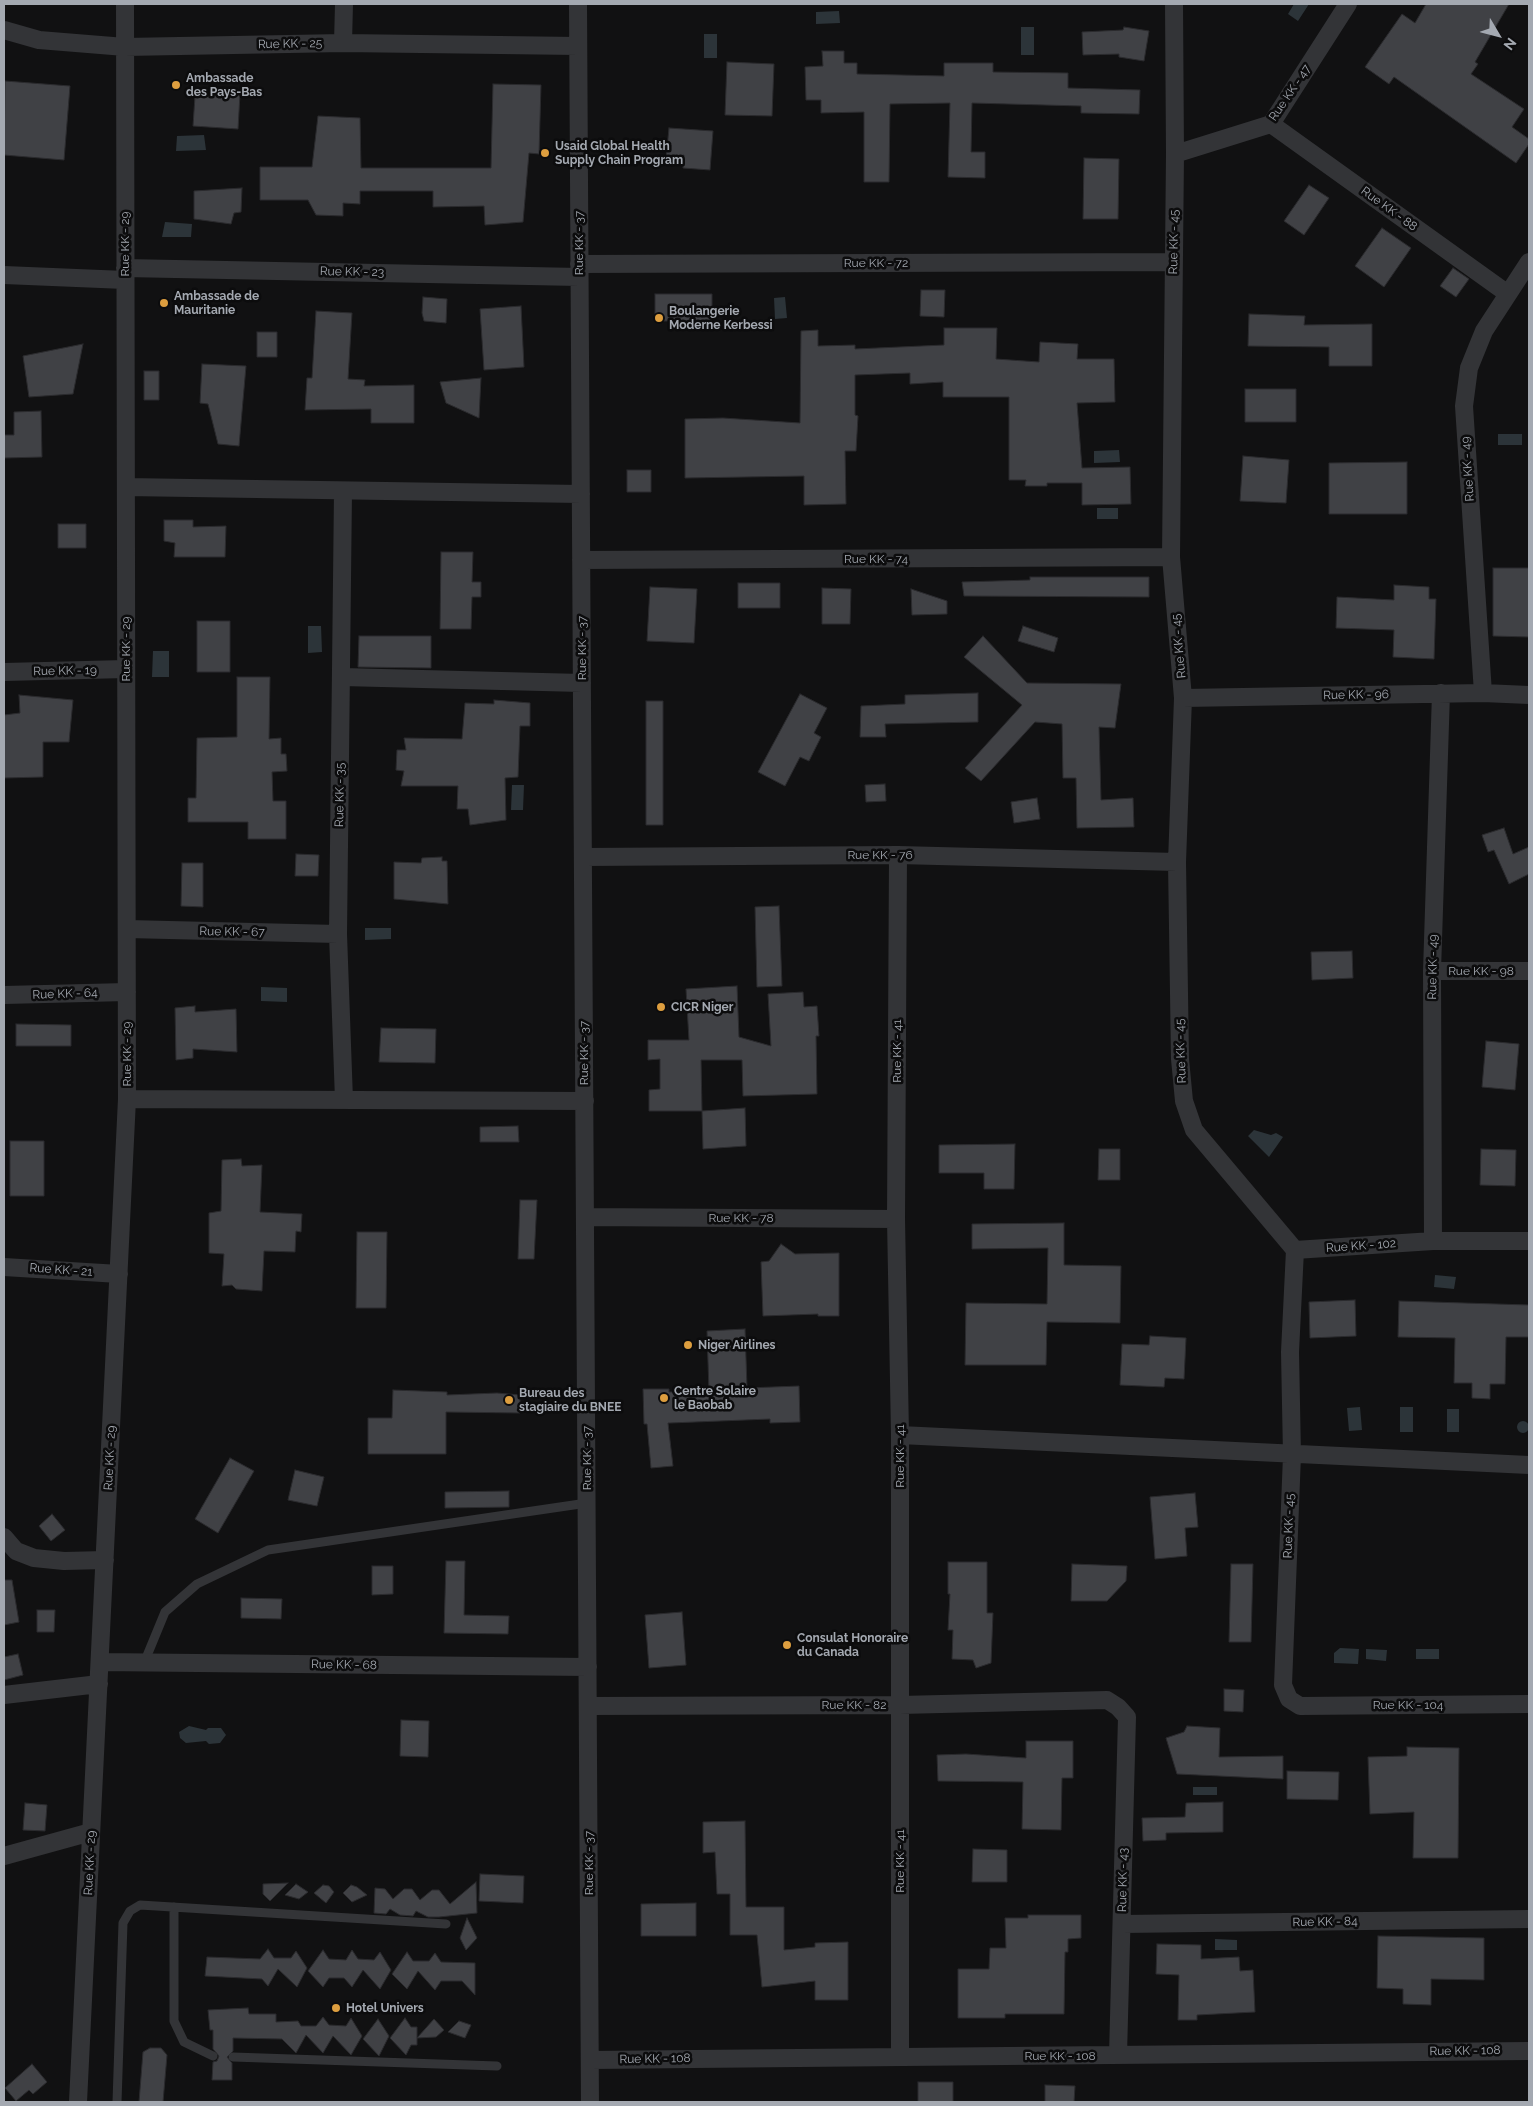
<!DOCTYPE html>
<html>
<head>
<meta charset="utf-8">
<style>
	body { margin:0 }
	#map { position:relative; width:1533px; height:2106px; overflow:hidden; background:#111112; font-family:Raleway,sans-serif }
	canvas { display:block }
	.frame { position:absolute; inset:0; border:5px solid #a4a9b1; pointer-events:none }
	.north { position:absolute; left:1473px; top:10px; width:50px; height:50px; -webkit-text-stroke:4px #0c0c0d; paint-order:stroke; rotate:127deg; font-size:14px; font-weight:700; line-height:20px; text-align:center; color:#a4a9b1 }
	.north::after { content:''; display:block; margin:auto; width:18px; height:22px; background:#a4a9b1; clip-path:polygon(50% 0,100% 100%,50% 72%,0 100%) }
</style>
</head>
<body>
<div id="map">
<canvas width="1533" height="2106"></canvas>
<div class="frame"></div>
<div class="north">N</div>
</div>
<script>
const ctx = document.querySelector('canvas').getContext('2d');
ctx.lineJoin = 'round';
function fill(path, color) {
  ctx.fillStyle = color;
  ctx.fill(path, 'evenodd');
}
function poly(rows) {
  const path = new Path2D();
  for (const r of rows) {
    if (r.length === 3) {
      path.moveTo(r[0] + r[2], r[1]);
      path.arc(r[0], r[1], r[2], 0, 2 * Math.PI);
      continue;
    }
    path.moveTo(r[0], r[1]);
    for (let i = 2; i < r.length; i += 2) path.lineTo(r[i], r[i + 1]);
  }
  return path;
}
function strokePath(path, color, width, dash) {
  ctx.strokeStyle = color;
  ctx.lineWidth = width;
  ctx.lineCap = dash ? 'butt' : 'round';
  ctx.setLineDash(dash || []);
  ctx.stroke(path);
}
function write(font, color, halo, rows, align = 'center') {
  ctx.font = font + ' Raleway,sans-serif';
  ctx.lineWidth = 5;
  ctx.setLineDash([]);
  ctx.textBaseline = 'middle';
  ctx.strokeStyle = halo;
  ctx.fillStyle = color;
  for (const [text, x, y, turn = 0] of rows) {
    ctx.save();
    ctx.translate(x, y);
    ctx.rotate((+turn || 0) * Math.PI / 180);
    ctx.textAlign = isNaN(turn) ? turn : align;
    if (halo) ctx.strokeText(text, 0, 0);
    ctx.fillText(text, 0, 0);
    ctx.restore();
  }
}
fill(poly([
	[1294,4,1309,4,1298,21,1288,14],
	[839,11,840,23,816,24,816,12],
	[1021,27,1034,27,1034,55,1021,55],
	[704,34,717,34,717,58,704,58],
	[204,135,206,150,176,151,177,136],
	[165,222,192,224,191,237,162,237],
	[785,297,787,318,775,319,774,298],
	[1498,434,1522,434,1522,445,1498,445],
	[1119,450,1120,462,1094,463,1094,451],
	[1097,508,1118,508,1118,519,1097,519],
	[308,626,321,626,322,652,308,653],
	[153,651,169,651,169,677,152,677],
	[512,785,524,785,523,810,511,810],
	[365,928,391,928,391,939,365,940],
	[261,987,287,988,287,1002,261,1001],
	[1254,1130,1271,1135,1276,1133,1283,1137,1269,1157,1248,1136],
	[1435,1275,1456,1277,1454,1289,1434,1287],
	[1360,1407,1362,1430,1349,1431,1347,1408],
	[1400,1407,1413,1407,1413,1432,1400,1432],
	[1447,1409,1459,1409,1459,1432,1447,1432],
	[1523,1427,6],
	[1340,1648,1359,1649,1358,1664,1334,1663,1334,1653],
	[1366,1649,1387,1650,1386,1661,1366,1659],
	[1416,1649,1439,1649,1439,1659,1416,1659],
	[189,1726,206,1730,208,1728,221,1728,226,1735,220,1743,209,1744,206,1741,186,1743,180,1738,179,1732],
	[1193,1787,1217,1787,1217,1795,1193,1795],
	[1215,1939,1237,1940,1237,1950,1215,1950]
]), '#2c3439');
const building = poly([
	[1426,4,1509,4,1475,62,1478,64,1471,74,1524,109,1512,127,1529,139,1529,144,1516,163,1394,77,1389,84,1365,67,1402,14,1415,23,1426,4],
	[1124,27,1149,31,1144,61,1119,57,1119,54,1083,55,1082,32,1123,30,1124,27],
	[822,51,844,51,844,63,857,63,857,74,944,76,944,63,993,63,993,72,1068,73,1068,88,1140,90,1139,114,1081,113,1081,106,972,103,971,152,985,152,985,178,948,177,950,103,890,104,889,182,864,182,864,112,821,113,821,100,806,100,805,67,823,66,822,51],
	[727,62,774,64,772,116,725,115,727,62],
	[5,81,70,86,64,160,4,155,5,81],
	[493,84,541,85,539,154,529,153,523,222,485,225,484,206,433,207,433,191,360,191,360,204,343,203,343,216,316,215,308,200,260,200,260,167,312,167,318,116,360,118,361,168,491,168,493,84],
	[240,94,238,129,193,126,195,96,240,94],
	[669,128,713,131,710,170,683,168,684,155,666,159,669,128],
	[1084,158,1119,159,1118,219,1083,219,1084,158],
	[1309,185,1329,198,1304,235,1284,221,1309,185],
	[242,188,241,212,234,213,231,224,194,219,194,191,242,188],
	[1382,228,1411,248,1384,287,1355,266,1382,228],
	[1453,268,1469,279,1456,297,1440,286,1453,268],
	[921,290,945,290,944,317,920,316,921,290],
	[655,294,712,294,712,321,655,321,655,294],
	[423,297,447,299,446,323,424,321,422,313,423,297],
	[521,306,524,367,484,370,480,309,521,306],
	[316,311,352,313,348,379,365,380,364,386,414,385,414,423,371,423,371,409,305,410,307,378,312,378,316,311],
	[1249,314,1305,316,1304,325,1372,324,1372,366,1329,366,1329,347,1248,346,1249,314],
	[944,328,997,328,996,359,1039,362,1040,342,1078,344,1077,359,1114,359,1115,402,1077,403,1082,468,1130,467,1131,504,1082,505,1082,483,1047,483,1047,486,1025,486,1026,480,1009,480,1009,397,943,397,943,382,910,384,910,373,855,375,855,415,858,416,856,451,845,451,846,504,804,505,804,476,685,478,685,419,723,418,800,423,801,331,818,330,818,346,855,345,855,349,944,345,944,328],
	[257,332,277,332,277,357,257,357,257,332],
	[83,344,73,394,29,397,23,356,83,344],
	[202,364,246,366,239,446,218,444,208,404,200,403,202,364],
	[144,371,159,371,159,400,144,400,144,371],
	[481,378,479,418,446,403,440,382,481,378],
	[1245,389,1296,389,1296,422,1245,422,1245,389],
	[41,411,42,457,4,458,4,435,14,435,14,412,41,411],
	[1243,456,1289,460,1286,503,1240,501,1243,456],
	[1407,462,1407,514,1329,514,1329,463,1407,462],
	[627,470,651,470,651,492,627,492,627,470],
	[164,520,193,520,193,527,226,526,225,557,174,557,175,543,164,541,164,520],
	[58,524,86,524,86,548,58,548,58,524],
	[441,552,473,552,472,582,481,582,481,597,472,597,471,629,440,629,441,552],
	[1493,568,1529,568,1529,637,1493,636,1493,568],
	[1030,577,1149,577,1149,597,964,596,962,582,1030,580,1030,577],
	[738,583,780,583,780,608,738,608,738,583],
	[1394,585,1429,587,1429,599,1436,599,1434,659,1393,657,1394,630,1336,628,1337,597,1394,600,1394,585],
	[650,587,697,589,694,643,647,641,650,587],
	[822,588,851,589,850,624,822,624,822,588],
	[911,589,947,601,947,614,912,615,911,589],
	[197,621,230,621,230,672,197,672,197,621],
	[1023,626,1058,638,1054,652,1018,641,1023,626],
	[359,636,431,636,431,668,358,667,359,636],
	[983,636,1027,683,1121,684,1115,728,1099,727,1101,800,1133,798,1134,827,1077,828,1076,778,1063,778,1062,724,1035,722,981,781,965,768,1022,705,964,657,983,636],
	[237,677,270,677,269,739,281,738,281,754,286,754,287,771,272,772,273,801,286,801,286,839,248,839,248,822,188,822,188,798,196,798,197,738,237,737,237,677],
	[978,693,978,722,885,724,886,737,860,737,861,706,905,704,905,695,978,693],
	[800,694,827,708,814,733,821,737,809,761,800,757,785,786,758,772,800,694],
	[19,695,73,700,69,742,43,742,43,777,4,778,4,715,20,713,19,695],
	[494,700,530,703,530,726,520,726,518,777,505,778,506,820,470,825,468,809,457,809,458,786,401,786,404,771,396,770,397,750,406,750,404,738,462,739,465,703,494,704,494,700],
	[646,701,663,701,663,825,646,825,646,701],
	[885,784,886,801,866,802,865,785,885,784],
	[1037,798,1040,819,1014,823,1011,802,1037,798],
	[1504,828,1513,854,1529,847,1529,874,1509,884,1494,850,1488,852,1482,835,1504,828],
	[296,854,319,855,318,876,295,876,296,854],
	[442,857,442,861,447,861,448,904,394,899,394,862,421,863,422,858,442,857],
	[182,863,203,863,203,907,181,906,182,863],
	[779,906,782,986,757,987,755,907,779,906],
	[1352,951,1353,978,1312,980,1311,952,1352,951],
	[737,986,739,1037,771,1046,768,994,803,992,804,1007,817,1006,819,1036,816,1036,817,1094,743,1096,742,1060,701,1060,702,1111,649,1111,649,1090,660,1089,660,1059,648,1060,648,1040,689,1040,686,989,737,986],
	[195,1006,195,1012,236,1009,237,1052,193,1049,193,1058,176,1060,175,1008,195,1006],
	[16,1024,71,1025,71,1046,16,1046,16,1024],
	[381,1028,436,1029,435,1063,379,1062,381,1028],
	[1486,1041,1519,1044,1515,1090,1482,1087,1486,1041],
	[745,1108,746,1146,703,1149,702,1111,745,1108],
	[518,1126,519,1142,480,1142,480,1127,518,1126],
	[10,1141,44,1141,44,1196,10,1196,10,1141],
	[1015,1144,1014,1189,984,1189,984,1173,939,1173,939,1145,1015,1144],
	[1099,1149,1120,1149,1120,1180,1098,1180,1099,1149],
	[1481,1149,1516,1150,1515,1186,1480,1185,1481,1149],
	[241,1159,242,1166,262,1165,260,1212,302,1214,301,1232,296,1231,295,1252,264,1251,262,1291,236,1289,232,1285,222,1286,224,1254,209,1253,209,1213,221,1211,222,1160,241,1159],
	[520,1200,537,1200,534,1259,518,1259,520,1200],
	[1064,1223,1064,1265,1121,1266,1120,1323,1047,1322,1046,1365,965,1365,966,1303,1047,1304,1048,1248,972,1249,972,1224,1064,1223],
	[357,1232,387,1232,386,1308,356,1308,357,1232],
	[781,1244,795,1254,839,1253,839,1316,818,1316,818,1314,763,1316,761,1262,769,1261,781,1244],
	[1355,1300,1356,1336,1310,1338,1309,1302,1355,1300],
	[1399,1301,1529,1305,1529,1337,1506,1337,1505,1384,1490,1384,1490,1399,1472,1398,1472,1383,1454,1383,1455,1338,1398,1337,1399,1301],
	[745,1329,747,1388,799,1386,800,1422,770,1423,770,1419,670,1423,668,1423,673,1466,651,1468,647,1424,644,1424,643,1389,669,1389,669,1392,709,1392,707,1331,745,1329],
	[1150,1336,1186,1338,1184,1379,1165,1378,1164,1387,1120,1385,1122,1344,1149,1345,1150,1336],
	[393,1390,447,1392,447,1395,497,1393,520,1395,520,1413,446,1412,446,1454,368,1454,368,1418,392,1418,393,1390],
	[230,1458,254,1471,218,1533,195,1519,230,1458],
	[295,1470,324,1477,317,1506,288,1500,295,1470],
	[509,1491,509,1507,445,1508,445,1492,509,1491],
	[1195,1493,1198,1527,1185,1528,1187,1556,1155,1559,1150,1497,1195,1493],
	[52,1514,65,1530,51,1541,39,1526,52,1514],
	[446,1561,465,1561,464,1615,509,1616,508,1634,444,1633,446,1561],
	[948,1562,987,1562,987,1613,993,1613,991,1663,976,1668,973,1660,952,1659,953,1630,948,1630,950,1594,948,1594,948,1562],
	[1072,1564,1127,1566,1126,1581,1107,1601,1071,1601,1072,1564],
	[1231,1564,1253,1564,1251,1642,1229,1642,1231,1564],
	[372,1566,393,1566,393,1594,372,1595,372,1566],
	[4,1580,12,1580,19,1622,4,1625,4,1580],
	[241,1598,282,1599,281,1619,241,1618,241,1598],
	[37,1610,55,1610,54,1632,37,1632,37,1610],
	[682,1612,686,1665,649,1668,645,1615,682,1612],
	[18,1654,23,1675,4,1680,4,1657,18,1654],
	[1224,1689,1244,1690,1243,1712,1224,1711,1224,1689],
	[401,1720,429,1721,428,1757,400,1756,401,1720],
	[1187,1726,1220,1728,1219,1757,1283,1756,1283,1779,1177,1774,1166,1738,1184,1732,1187,1726],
	[1026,1741,1073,1741,1073,1778,1062,1778,1061,1830,1022,1829,1023,1782,938,1781,937,1755,966,1754,1026,1758,1026,1741],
	[1407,1747,1459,1748,1458,1858,1413,1858,1414,1812,1370,1814,1368,1757,1407,1756,1407,1747],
	[1287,1771,1339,1772,1338,1800,1287,1799,1287,1771],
	[1223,1802,1223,1832,1166,1833,1166,1840,1143,1841,1142,1818,1185,1817,1186,1803,1223,1802],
	[25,1803,47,1805,45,1831,23,1830,25,1803],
	[745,1821,746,1907,784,1907,784,1950,815,1947,815,1943,848,1942,848,2000,815,2000,815,1981,762,1987,757,1935,730,1935,730,1894,717,1894,715,1852,703,1853,703,1822,745,1821],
	[973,1849,1007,1850,1007,1882,972,1882,973,1849],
	[480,1874,524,1876,523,1903,479,1901,480,1874],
	[476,1882,477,1913,439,1917,428,1917,416,1911,413,1916,400,1915,390,1909,386,1914,374,1913,375,1888,385,1889,393,1899,404,1889,412,1889,420,1900,432,1890,439,1890,450,1904,476,1882],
	[288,1883,270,1901,263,1894,263,1884,288,1883],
	[296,1884,308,1892,299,1899,285,1895,296,1884],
	[323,1885,329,1886,334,1892,326,1903,314,1893,323,1885],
	[351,1885,357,1887,367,1895,352,1902,343,1893,351,1885],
	[696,1903,696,1936,641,1936,641,1904,696,1903],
	[1028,1915,1081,1915,1081,1938,1068,1939,1068,1952,1065,1952,1064,2014,1005,2014,1005,2018,958,2018,958,1969,989,1969,990,1948,1006,1948,1005,1918,1028,1918,1028,1915],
	[467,1918,477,1938,466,1950,460,1938,467,1918],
	[1378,1936,1484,1938,1484,1980,1431,1979,1431,2005,1403,2004,1403,1989,1377,1988,1378,1936],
	[1157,1944,1201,1945,1201,1959,1239,1957,1240,1971,1253,1970,1255,2012,1197,2015,1197,2020,1178,2020,1179,1975,1156,1974,1157,1944],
	[268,1949,274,1958,291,1958,296,1951,307,1968,297,1987,278,1969,268,1986,262,1979,205,1976,207,1957,260,1959,268,1949],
	[323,1950,329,1959,346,1960,352,1950,358,1959,374,1960,380,1952,391,1970,380,1989,363,1970,352,1987,344,1978,329,1978,323,1987,308,1971,323,1950],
	[407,1952,413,1961,429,1961,435,1953,441,1962,475,1963,475,1995,462,1981,441,1981,435,1990,418,1971,407,1989,392,1974,407,1952],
	[248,2008,249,2014,276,2014,276,2022,298,2021,301,2026,316,2026,323,2017,329,2025,346,2026,351,2018,362,2036,351,2055,333,2036,323,2053,306,2035,296,2053,282,2039,233,2038,233,2051,227,2057,232,2063,232,2080,212,2080,213,2062,217,2061,219,2056,213,2049,213,2030,210,2030,208,2010,248,2008],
	[405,2018,411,2027,417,2027,417,2038,434,2019,444,2030,436,2037,417,2038,417,2045,411,2045,406,2055,390,2038,405,2018],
	[378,2019,389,2036,379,2056,363,2039,378,2019],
	[459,2021,471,2025,465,2038,448,2032,459,2021],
	[150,2048,161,2048,167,2055,163,2102,139,2102,143,2052,150,2048],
	[32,2064,47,2082,33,2094,29,2090,16,2101,5,2088,32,2064],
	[918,2082,953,2082,953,2102,918,2102,918,2082],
	[1045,2085,1075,2086,1074,2102,1045,2102,1045,2085]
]);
fill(building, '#404145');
strokePath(building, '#2b2b2e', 1);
strokePath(poly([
	[144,1663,165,1612,197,1584,268,1550,587,1503],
	[174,1907,174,2021,184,2042,213,2056],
	[233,2057,497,2066],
	[117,2102,123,1923,130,1911,140,1905,446,1924]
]), '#333437', 9);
strokePath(poly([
	[578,4,590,2102],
	[1174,4,1175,154,1171,557,1183,698,1177,862,1180,1059,1184,1101,1194,1130,1295,1250],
	[4,30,39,40,125,47,343,43,578,46],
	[343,43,344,4],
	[1271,124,1508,294],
	[1175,154,1271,124,1348,4],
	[579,264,1173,262],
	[125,268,579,277],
	[4,275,125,280],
	[126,487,581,494],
	[343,491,338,934,344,1100],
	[581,560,1171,557],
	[4,672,126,669],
	[342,677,582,683],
	[1483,693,1464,406,1469,368,1484,331,1529,262],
	[1183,698,1483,693,1529,695],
	[898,855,896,1219,900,1435,900,2057],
	[583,857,898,855,1177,862],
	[127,929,338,934],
	[1432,971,1529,971],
	[4,995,127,992],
	[127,1099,585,1101],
	[585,1217,896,1219],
	[1433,1241,1432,971,1441,693],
	[1529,1241,1433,1241,1295,1250,1290,1352,1292,1455,1283,1685,1289,1699,1300,1706,1529,1704],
	[4,1267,119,1274],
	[900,1435,1529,1465],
	[4,1537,16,1551,34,1558,64,1561,105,1560],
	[100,1662,588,1667],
	[4,1695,99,1684],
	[588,1706,900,1705,1107,1700,1118,1707,1127,1717,1118,2055],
	[4,1856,91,1832],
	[1122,1924,1529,1919],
	[590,2060,1529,2051],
	[78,2102,127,1099,125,4]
]), '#333437', 18);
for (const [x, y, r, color] of [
	[176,85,5,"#dd9e3f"],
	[545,153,5,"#dd9e3f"],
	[164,303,5,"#dd9e3f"],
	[659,318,5,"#dd9e3f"],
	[661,1007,5,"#dd9e3f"],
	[688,1345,5,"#dd9e3f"],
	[664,1398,5,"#dd9e3f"],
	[509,1400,5,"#dd9e3f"],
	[787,1645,5,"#dd9e3f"],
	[336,2008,5,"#dd9e3f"]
]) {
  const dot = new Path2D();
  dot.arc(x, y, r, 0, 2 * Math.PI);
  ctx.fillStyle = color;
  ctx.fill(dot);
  strokePath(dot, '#0c0c0d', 2);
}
write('12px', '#a4a9b1', '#0c0c0d', [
	["Rue KK - 25",290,44,-1],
	["Rue KK - 47",1290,93,-56],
	["Rue KK - 88",1389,209,36],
	["Rue KK - 45",1174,242,-89],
	["Rue KK - 37",579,243,-90],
	["Rue KK - 29",125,244,-90],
	["Rue KK - 72",876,263],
	["Rue KK - 23",352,272,1],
	["Rue KK - 49",1468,469,-94],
	["Rue KK - 74",876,559],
	["Rue KK - 45",1179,646,-95],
	["Rue KK - 37",582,648,-90],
	["Rue KK - 29",126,649,-90],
	["Rue KK - 19",65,671,-1],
	["Rue KK - 96",1356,695,-1],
	["Rue KK - 35",340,795,-89],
	["Rue KK - 76",880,855],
	["Rue KK - 67",232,932,1],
	["Rue KK - 49",1433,967,-89],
	["Rue KK - 98",1481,971],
	["Rue KK - 64",65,994,-2],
	["Rue KK - 41",897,1051,-90],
	["Rue KK - 45",1181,1051,-92],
	["Rue KK - 37",584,1053,-90],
	["Rue KK - 29",127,1054,-90],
	["Rue KK - 78",741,1218],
	["Rue KK - 102",1361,1246,-4],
	["Rue KK - 21",61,1270,4],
	["Rue KK - 41",900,1456,-90],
	["Rue KK - 29",110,1458,-87],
	["Rue KK - 37",587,1458,-90],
	["Rue KK - 45",1289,1526,-88],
	["Rue KK - 68",344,1665,1],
	["Rue KK - 82",854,1705],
	["Rue KK - 104",1408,1705],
	["Rue KK - 41",900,1861,-90],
	["Rue KK - 29",90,1863,-87],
	["Rue KK - 37",589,1863,-90],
	["Rue KK - 43",1123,1880,-89],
	["Rue KK - 84",1325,1922,-1],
	["Rue KK - 108",1465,2051,-1],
	["Rue KK - 108",1060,2056],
	["Rue KK - 108",655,2059,-1]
]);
write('bold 12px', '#a4a9b1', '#0c0c0d', [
	["Ambassade",186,78],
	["des Pays-Bas",186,92],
	["Usaid Global Health",555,146],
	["Supply Chain Program",555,160],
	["Ambassade de",174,296],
	["Mauritanie",174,310],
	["Boulangerie",669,311],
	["Moderne Kerbessi",669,325],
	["CICR Niger",671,1007],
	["Niger Airlines",698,1345],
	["Centre Solaire",674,1391],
	["le Baobab",674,1405],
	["Bureau des",519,1393],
	["stagiaire du BNEE",519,1407],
	["Consulat Honoraire",797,1638],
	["du Canada",797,1652],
	["Hotel Univers",346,2008]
], 'left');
</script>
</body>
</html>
